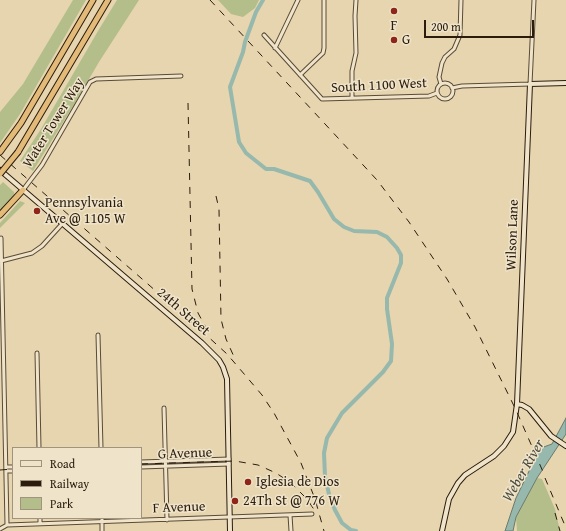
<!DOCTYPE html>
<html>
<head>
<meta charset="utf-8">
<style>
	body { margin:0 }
	#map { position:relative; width:566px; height:531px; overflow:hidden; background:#e6d5ae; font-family:"Gentium Book Plus",serif }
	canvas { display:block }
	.legend { position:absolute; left:12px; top:447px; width:130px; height:72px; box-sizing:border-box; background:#efe4ca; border:1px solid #a1947f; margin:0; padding:5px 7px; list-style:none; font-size:12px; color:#2b1c0e }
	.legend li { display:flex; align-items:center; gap:8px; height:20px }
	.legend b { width:20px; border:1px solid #a1947f }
	.scale { position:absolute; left:424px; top:20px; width:110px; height:18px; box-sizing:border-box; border:2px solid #2b1c0e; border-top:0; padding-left:5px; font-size:12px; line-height:14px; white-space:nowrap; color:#2b1c0e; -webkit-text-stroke:3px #efe4ca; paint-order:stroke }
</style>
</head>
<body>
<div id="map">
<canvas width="566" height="531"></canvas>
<ul class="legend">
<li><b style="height:5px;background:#efe4ca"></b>Road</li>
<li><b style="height:5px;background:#2b1c0e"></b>Railway</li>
<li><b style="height:11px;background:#b3be8b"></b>Park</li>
</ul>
<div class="scale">200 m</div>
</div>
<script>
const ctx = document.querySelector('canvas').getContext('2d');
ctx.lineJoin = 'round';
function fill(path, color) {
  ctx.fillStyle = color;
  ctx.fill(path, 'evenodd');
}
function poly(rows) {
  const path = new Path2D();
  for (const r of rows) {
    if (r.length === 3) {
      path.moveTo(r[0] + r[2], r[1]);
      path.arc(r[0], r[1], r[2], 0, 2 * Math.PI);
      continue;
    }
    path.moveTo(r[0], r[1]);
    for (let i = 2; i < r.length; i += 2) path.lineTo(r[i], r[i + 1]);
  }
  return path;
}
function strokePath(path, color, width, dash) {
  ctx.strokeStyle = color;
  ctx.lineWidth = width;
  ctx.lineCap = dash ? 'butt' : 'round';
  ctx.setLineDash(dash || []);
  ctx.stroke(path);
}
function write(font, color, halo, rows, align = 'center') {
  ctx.font = font + ' "Gentium Book Plus",serif';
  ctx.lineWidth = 3;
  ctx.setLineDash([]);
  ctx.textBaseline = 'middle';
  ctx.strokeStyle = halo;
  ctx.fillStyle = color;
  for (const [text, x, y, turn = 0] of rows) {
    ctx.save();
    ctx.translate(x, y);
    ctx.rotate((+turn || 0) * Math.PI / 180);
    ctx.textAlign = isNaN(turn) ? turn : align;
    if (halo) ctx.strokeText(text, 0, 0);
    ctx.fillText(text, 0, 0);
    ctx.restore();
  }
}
fill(poly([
	[73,0,86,0,20,114,0,143,0,112,23,84],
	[117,0,139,0,99,62,75,103,33,171,20,161,41,129,98,31],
	[218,0,259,0,255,8,243,17,231,14],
	[3,182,14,192,15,197,0,213,0,185],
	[20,201,25,203,0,228,0,223],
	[537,478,542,479,555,509,560,531,517,531,516,517]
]), '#b3be8b');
const water = poly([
	[566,418,566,434,537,478,516,517,513,531,505,531,516,498,532,465,532,457,541,448,552,444,566,418]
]);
fill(water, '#96b8ad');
strokePath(water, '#6b7a6d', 1);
strokePath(poly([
	[263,0,256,12,245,42,243,52,230,87,239,142,246,153,266,169,274,169,310,181,318,192,334,219,344,227,354,231,377,232,387,237,397,248,401,255,401,263,387,298,387,309,392,344,391,361,383,372,342,413,327,438,324,453,325,477,329,494,335,510,342,523,351,530,356,531]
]), '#96b8ad', 4);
const street = poly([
	[264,35,322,99,429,96,437,93],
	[275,48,298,0],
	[300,75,323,53,324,48,324,0],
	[445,91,8],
	[441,84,439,77,442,63,445,57,454,49,460,35,461,0],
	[452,88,462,86,530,84,534,0],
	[352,98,352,71,356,53,355,16,356,0],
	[23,190,42,165,90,82,96,79,181,76],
	[1,238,7,525],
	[1,261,32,253,42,246,62,224],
	[98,335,101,448],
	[37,353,39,448],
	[164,408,167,520],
	[141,462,229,459],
	[6,467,13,467],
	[141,467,229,464],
	[6,471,13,471],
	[290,515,291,531],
	[40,518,40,524],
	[102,518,102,531],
	[0,529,7,525,312,514]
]);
const secondary = poly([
	[0,170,202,343,219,360,223,367,227,379,230,531],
	[517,404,522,405,529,409,551,436,566,446],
	[442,531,449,499,458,483,465,475,494,456,504,446,513,432,517,404,530,84,566,83]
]);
const highway = poly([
	[0,152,21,123,93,0],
	[18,152,108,0],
	[0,215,23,190]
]);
strokePath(street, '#5a4a36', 5);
strokePath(secondary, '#2b1c0e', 6);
strokePath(highway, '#2b1c0e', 7);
strokePath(street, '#efe4ca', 3);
strokePath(secondary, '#efe4ca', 4);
strokePath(highway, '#e3ba77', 5);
strokePath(poly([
	[210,0,377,180,409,222,447,279,475,327,516,410,544,474],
	[188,103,192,289,198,313,210,335],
	[0,155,204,333,227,354,245,375,262,395,274,413,301,463,315,499,324,531],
	[216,196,219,209,221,319,226,339,235,359],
	[141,464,235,461,258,465,276,473,291,483,307,499,317,514],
	[0,470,13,469],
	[545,478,566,528],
	[555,513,560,531]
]), '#2b1c0e', 1, [7, 7]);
const highwayBridge = poly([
	[0,174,18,152]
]);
strokePath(highwayBridge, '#2b1c0e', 7, []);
strokePath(highwayBridge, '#e3ba77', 5);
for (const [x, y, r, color] of [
	[394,11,4,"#8f2418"],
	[394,40,4,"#8f2418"],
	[37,211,4,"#8f2418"],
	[248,482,4,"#8f2418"],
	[235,501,4,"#8f2418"]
]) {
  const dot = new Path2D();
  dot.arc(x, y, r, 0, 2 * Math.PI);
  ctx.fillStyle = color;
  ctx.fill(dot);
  strokePath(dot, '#efe4ca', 1.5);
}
write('14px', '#2b1c0e', '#efe4ca', [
	["F",394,26,"center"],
	["G",402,40],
	["Pennsylvania",45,203],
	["Ave @ 1105 W",45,219],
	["Iglesia de Dios",256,482],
	["24Th St @ 776 W",243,501]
], 'left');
write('14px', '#2b1c0e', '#efe4ca', [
	["South 1100 West",379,86,-3],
	["Water Tower Way",54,123,-58],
	["Wilson Lane",513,235,-88],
	["24th Street",183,312,41],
	["G Avenue",185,454,-2],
	["F Avenue",179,508,-2]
]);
write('italic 15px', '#4b4b3e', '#efe4ca', [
	["Weber River",524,471,-60]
]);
</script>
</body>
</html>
